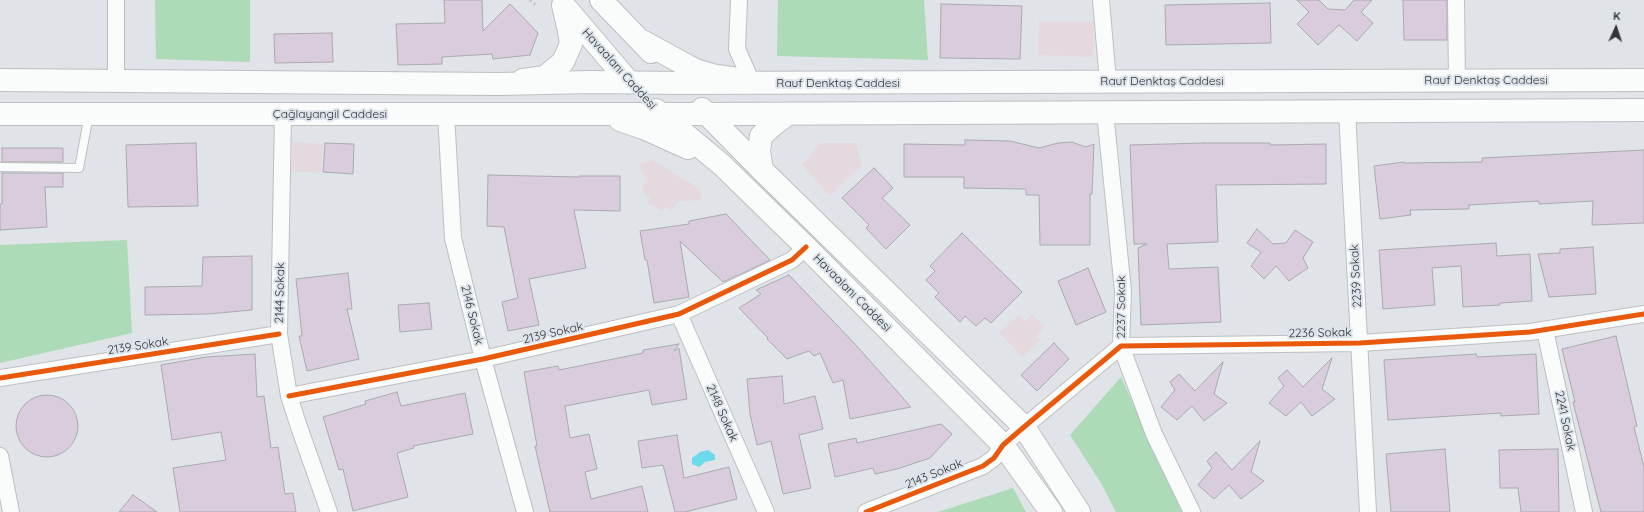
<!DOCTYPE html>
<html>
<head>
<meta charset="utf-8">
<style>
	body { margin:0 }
	#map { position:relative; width:1644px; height:512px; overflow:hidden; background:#e0e3e7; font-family:Quicksand,sans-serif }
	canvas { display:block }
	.north { position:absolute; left:1596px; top:8px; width:40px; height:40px; -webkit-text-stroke:3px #dde3ea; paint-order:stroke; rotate:3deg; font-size:11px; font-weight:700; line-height:16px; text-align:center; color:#323437 }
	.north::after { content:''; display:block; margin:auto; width:14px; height:18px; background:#323437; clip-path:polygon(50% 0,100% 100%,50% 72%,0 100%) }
</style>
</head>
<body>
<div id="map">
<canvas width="1644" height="512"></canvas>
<div class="north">K</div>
</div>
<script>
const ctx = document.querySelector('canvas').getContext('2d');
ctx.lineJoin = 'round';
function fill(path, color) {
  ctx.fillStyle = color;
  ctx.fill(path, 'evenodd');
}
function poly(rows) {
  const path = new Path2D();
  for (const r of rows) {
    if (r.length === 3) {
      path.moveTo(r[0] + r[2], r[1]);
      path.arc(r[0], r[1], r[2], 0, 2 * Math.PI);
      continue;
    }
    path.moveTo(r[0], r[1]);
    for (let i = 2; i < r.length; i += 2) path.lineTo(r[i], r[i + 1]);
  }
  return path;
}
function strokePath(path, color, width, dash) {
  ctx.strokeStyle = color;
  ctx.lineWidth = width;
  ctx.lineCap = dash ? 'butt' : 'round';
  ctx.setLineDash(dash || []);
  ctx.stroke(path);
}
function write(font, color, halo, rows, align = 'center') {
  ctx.font = font + ' Quicksand,sans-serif';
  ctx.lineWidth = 4;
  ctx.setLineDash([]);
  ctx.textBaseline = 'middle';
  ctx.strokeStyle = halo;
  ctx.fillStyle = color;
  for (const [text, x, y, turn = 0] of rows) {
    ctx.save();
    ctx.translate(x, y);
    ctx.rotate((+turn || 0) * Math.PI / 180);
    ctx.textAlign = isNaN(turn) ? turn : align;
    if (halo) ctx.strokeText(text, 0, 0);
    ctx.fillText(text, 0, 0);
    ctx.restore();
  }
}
fill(poly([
	[1039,21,1094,22,1093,57,1038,55],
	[293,142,323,144,321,173,291,171],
	[821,143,856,143,862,165,830,196,802,165],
	[652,160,700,189,702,200,679,201,672,210,665,207,662,211,647,203,650,198,645,195,642,186,647,182,639,164],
	[1032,314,1045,327,1036,336,1040,341,1023,357,999,333,1019,315,1025,321]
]), '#e5d9e0');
fill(poly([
	[155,0,250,0,250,62,156,59],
	[778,0,924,0,928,60,777,56],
	[127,240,132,333,0,363,0,245],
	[1121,377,1182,512,1116,512,1101,483,1070,435],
	[1013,488,1026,512,938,512]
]), '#addab7');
fill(poly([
	[708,450,715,455,715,460,705,462,699,467,692,464,692,458,700,452]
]), '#6dd9ed');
const building = poly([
	[444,0,482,0,483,31,510,4,538,33,530,55,493,59,492,54,442,57,442,64,398,65,396,24,445,23,444,0],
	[1297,0,1319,0,1328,9,1345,10,1354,0,1372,0,1361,12,1373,23,1357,41,1339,25,1318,45,1297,24,1309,12,1297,0],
	[1403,0,1447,0,1447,40,1404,40,1403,0],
	[1270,3,1271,43,1166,45,1165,5,1270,3],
	[941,4,1022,6,1020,59,940,58,941,4],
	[332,33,333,62,275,63,274,34,332,33],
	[965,140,1010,141,1039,148,1058,143,1072,142,1086,147,1094,144,1092,194,1090,194,1090,245,1040,245,1039,195,1026,195,1026,189,964,188,964,177,904,177,904,144,965,145,965,140],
	[196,143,198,206,128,207,126,145,196,143],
	[325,143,354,144,353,174,323,172,325,143],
	[1204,143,1270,143,1270,145,1326,144,1326,184,1216,185,1218,242,1167,244,1169,269,1218,267,1221,322,1141,325,1138,248,1147,244,1134,244,1130,145,1204,143],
	[2,148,63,148,63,162,2,162,2,148],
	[1644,150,1644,223,1592,225,1593,201,1539,204,1539,201,1469,205,1469,209,1410,210,1411,215,1380,219,1374,166,1404,162,1404,163,1482,162,1482,158,1644,150],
	[874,168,893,188,882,198,910,225,886,249,866,228,869,225,842,198,874,168],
	[2,173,63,173,63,187,45,187,47,227,0,230,0,204,2,204,2,173],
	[488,175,579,177,579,176,620,176,620,211,574,210,586,268,529,279,539,325,508,331,502,302,518,298,504,227,487,226,488,175],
	[726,214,770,260,737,276,736,275,734,277,723,282,680,241,689,297,654,303,647,260,645,260,640,231,689,224,689,221,726,214],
	[1257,229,1273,244,1286,243,1295,230,1313,242,1303,258,1308,268,1289,281,1276,266,1264,279,1251,266,1261,252,1247,243,1257,229],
	[962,233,1022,292,991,323,985,318,976,326,965,316,960,322,935,297,939,293,926,280,935,271,930,266,962,233],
	[1496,243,1497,256,1530,254,1532,301,1500,303,1500,305,1463,307,1461,266,1432,268,1435,305,1383,309,1379,250,1496,243],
	[1593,247,1596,294,1549,297,1538,254,1560,253,1560,249,1593,247],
	[252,256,252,310,208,314,145,315,145,287,202,286,203,257,252,256],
	[1088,268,1106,312,1076,325,1058,281,1088,268],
	[348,273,352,309,347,309,359,359,307,371,299,336,302,336,296,279,348,273],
	[789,275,855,344,911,407,850,419,843,380,833,383,820,353,814,356,809,351,787,359,767,339,768,338,739,308,761,294,756,290,789,275],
	[429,303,432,329,400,332,398,305,429,303],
	[1616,336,1637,426,1634,427,1644,467,1644,512,1601,512,1573,402,1575,402,1562,349,1616,336],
	[1054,343,1069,359,1037,391,1021,375,1054,343],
	[679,344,674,351,679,348,687,399,652,405,649,390,565,406,570,438,589,434,597,469,585,472,591,499,642,486,648,512,550,512,535,446,537,446,524,372,558,366,559,370,643,353,643,350,679,344],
	[255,354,257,397,264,396,271,448,278,447,285,494,293,493,296,512,180,512,173,468,226,460,221,432,172,440,161,365,206,357,255,354],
	[1476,354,1477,357,1536,354,1539,414,1501,416,1501,413,1388,420,1384,360,1476,354],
	[1332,358,1322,389,1335,399,1312,416,1301,402,1286,416,1269,403,1284,386,1278,378,1287,370,1303,387,1332,358],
	[1223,362,1214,394,1227,403,1204,421,1192,406,1177,420,1161,407,1175,390,1170,382,1179,374,1195,391,1223,362],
	[782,376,784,404,815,396,823,429,799,435,811,488,783,494,771,441,757,445,750,414,747,379,782,376],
	[397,392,401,406,465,393,473,434,413,446,414,448,397,453,408,497,353,511,343,469,339,470,323,417,366,404,365,401,397,392],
	[47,426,31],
	[941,424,952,434,930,458,897,469,875,474,873,468,835,477,828,444,856,438,857,443,941,424],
	[677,435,684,478,729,467,737,499,685,512,675,512,663,465,642,468,638,441,677,435],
	[1260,441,1251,472,1264,481,1241,499,1229,485,1214,499,1198,485,1212,468,1207,461,1216,452,1232,470,1260,441],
	[1445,449,1450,512,1391,512,1386,454,1445,449],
	[1558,449,1559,512,1521,512,1518,488,1500,488,1499,450,1558,449],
	[133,495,157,512,119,512,133,495]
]);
fill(building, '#d8ccdd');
strokePath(building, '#aaaaad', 1);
const lane = poly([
	[0,167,79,168,89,115]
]);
const street = poly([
	[739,0,737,49,752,83],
	[1101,0,1108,82],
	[1456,0,1457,81],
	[116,81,116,0],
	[1347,111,1368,512],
	[1105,112,1123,291,1121,346,1154,434,1192,512],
	[283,114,279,334,289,396,299,427,329,512],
	[446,114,453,238,483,359,525,512],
	[679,314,766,512],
	[1545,330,1584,512],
	[0,378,279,334],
	[289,396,483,359,679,314,792,260,806,247],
	[0,456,11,512],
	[866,512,983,466,994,458,1003,445,1024,427,1121,346,1360,343,1530,332,1644,314]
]);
const secondary = poly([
	[601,0,651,52],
	[566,8,629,82],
	[642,41,695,70,716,76,732,78],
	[523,80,545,77,563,62,571,44,569,31,563,5]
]);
const primary = poly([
	[0,80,498,84,591,82,680,83,1644,80],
	[702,109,762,170,1024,427,1079,512],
	[656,110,722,165,806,247,1003,445,1051,512],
	[0,114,707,114,1644,110],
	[620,120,646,129,688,148],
	[762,170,759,151,761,136,772,126,788,114]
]);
strokePath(lane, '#bdbfc2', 10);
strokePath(street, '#bdbfc2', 18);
strokePath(secondary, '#bdbfc2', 24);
strokePath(primary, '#bdbfc2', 24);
strokePath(poly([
	[530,0,537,6]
]), '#c1c2c4', 2.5, [2, 3]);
strokePath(lane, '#fafbfb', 8);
strokePath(street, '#fafbfb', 16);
strokePath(secondary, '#fafbfb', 22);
strokePath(primary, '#fafbfb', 22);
strokePath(poly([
	[0,378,279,334],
	[289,396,483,359,679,314,792,260,806,247],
	[866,512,983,466,994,458,1003,445,1024,427,1121,346,1360,343,1530,332,1644,314]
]), '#e8590c', 5);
write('12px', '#323437', '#dde3ea', [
	["Havaalanı Caddesi",619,69,48],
	["Rauf Denktaş Caddesi",1486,80],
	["Rauf Denktaş Caddesi",1162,81],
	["Rauf Denktaş Caddesi",838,83],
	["Çağlayangil Caddesi",330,114],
	["2239 Sokak",1356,276,-93],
	["2144 Sokak",280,293,-89],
	["Havaalanı Caddesi",852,293,45],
	["2237 Sokak",1121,307,-90],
	["2146 Sokak",472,315,76],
	["2139 Sokak",553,333,-13],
	["2236 Sokak",1320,333,-1],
	["2139 Sokak",138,346,-9],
	["2148 Sokak",722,413,66],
	["2241 Sokak",1565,421,78],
	["2143 Sokak",934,474,-22]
]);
</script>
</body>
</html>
